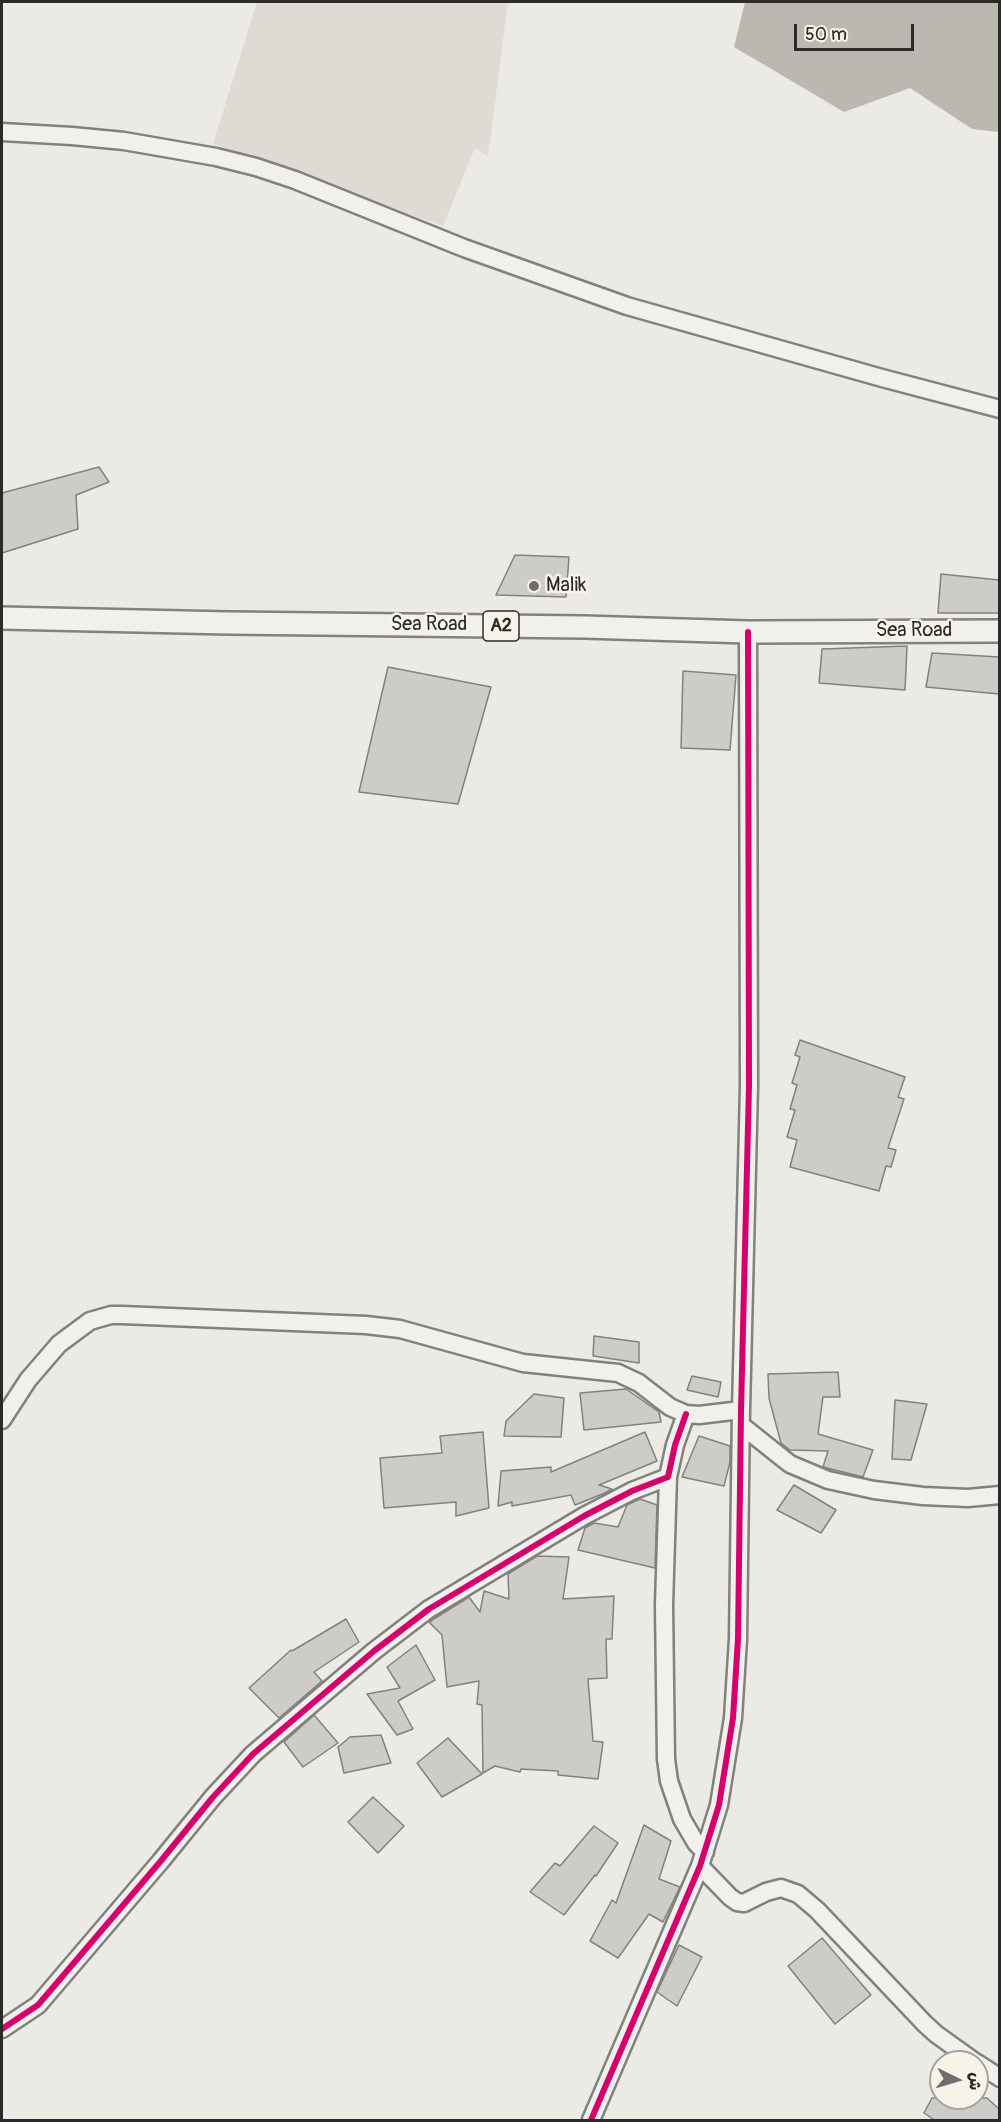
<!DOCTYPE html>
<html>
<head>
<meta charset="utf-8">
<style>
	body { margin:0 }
	#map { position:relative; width:1001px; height:2122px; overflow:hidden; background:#eceae4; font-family:Pangolin,"Playpen Sans Arabic",sans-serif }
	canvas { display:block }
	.frame { position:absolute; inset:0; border:3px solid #2b2b2b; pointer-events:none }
	.north { position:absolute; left:929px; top:2050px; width:60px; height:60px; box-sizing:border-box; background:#f7f3e8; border:2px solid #a5a39c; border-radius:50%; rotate:95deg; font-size:16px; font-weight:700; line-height:24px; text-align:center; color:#2b2b2b }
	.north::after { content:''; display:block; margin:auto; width:21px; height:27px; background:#6f6e6c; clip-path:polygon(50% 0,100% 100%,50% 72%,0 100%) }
	.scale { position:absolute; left:794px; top:24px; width:120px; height:27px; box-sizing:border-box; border:3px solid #2b2b2b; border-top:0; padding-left:8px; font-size:18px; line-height:21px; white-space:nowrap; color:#2b2b2b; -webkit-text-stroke:4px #f7f3e8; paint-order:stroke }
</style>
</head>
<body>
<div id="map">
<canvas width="1001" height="2122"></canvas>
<div class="frame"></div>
<div class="north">ش</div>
<div class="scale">50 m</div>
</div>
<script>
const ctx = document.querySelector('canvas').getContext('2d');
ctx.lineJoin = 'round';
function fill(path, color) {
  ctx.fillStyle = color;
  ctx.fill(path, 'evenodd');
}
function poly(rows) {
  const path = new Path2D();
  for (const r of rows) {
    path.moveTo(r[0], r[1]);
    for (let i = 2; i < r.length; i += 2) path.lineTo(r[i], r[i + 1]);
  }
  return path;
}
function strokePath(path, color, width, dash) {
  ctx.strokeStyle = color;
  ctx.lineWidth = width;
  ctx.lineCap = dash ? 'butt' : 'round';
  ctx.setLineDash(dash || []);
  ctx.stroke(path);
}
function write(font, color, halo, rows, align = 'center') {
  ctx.font = font + ' Pangolin,sans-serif';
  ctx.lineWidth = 5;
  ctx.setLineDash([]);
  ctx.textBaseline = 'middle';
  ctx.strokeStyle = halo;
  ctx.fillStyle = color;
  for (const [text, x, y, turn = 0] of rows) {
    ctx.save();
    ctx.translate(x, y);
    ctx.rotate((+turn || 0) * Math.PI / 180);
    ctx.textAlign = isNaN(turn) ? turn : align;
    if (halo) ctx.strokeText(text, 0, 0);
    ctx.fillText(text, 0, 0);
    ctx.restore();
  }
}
fill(poly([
	[257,2,508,2,488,156,475,148,443,226,213,144]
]), '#dddbd3');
fill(poly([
	[745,2,999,2,999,132,972,129,910,88,844,112,734,47]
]), '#bab8b0');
const building = poly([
	[99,467,109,482,76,495,78,529,2,553,2,493,99,467],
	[515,555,569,557,566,597,496,595,515,555],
	[941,574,999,580,999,613,938,613,941,574],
	[907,646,905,690,819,683,822,649,907,646],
	[932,653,999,657,999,694,926,687,932,653],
	[388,667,491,687,458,804,359,792,388,667],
	[683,671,736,675,730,750,681,748,683,671],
	[800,1040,905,1077,898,1097,904,1099,888,1148,896,1150,891,1167,886,1166,879,1191,790,1167,797,1140,787,1137,795,1110,790,1109,797,1085,792,1083,800,1057,795,1055,800,1040],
	[594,1336,639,1342,639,1363,593,1356,594,1336],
	[838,1372,840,1397,823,1397,818,1434,873,1450,863,1477,823,1467,828,1451,790,1450,781,1443,769,1398,768,1374,838,1372],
	[692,1376,721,1382,718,1397,687,1390,692,1376],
	[626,1389,659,1412,661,1422,584,1430,580,1393,626,1389],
	[534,1394,564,1398,561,1437,504,1436,506,1421,534,1394],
	[895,1400,927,1404,911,1460,892,1459,895,1400],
	[483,1432,489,1508,456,1516,456,1502,384,1508,380,1458,442,1453,440,1436,483,1432],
	[645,1432,657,1461,599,1485,612,1489,605,1493,575,1505,571,1495,512,1506,512,1502,498,1506,501,1471,551,1467,551,1472,645,1432],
	[699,1436,730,1446,730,1462,724,1486,682,1477,699,1436],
	[794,1485,836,1510,821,1533,777,1510,794,1485],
	[640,1499,657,1505,655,1568,578,1550,585,1528,594,1523,618,1527,627,1505,640,1499],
	[537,1556,569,1557,563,1599,614,1596,612,1639,606,1639,607,1678,588,1679,593,1741,603,1742,598,1779,558,1775,558,1771,521,1769,520,1772,495,1766,483,1773,482,1705,477,1704,479,1681,447,1687,442,1635,429,1622,469,1597,480,1612,484,1591,509,1599,508,1574,537,1556],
	[346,1619,359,1642,314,1672,322,1681,279,1718,249,1688,291,1650,292,1651,346,1619],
	[416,1645,435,1680,398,1701,413,1729,397,1735,367,1694,400,1688,387,1667,416,1645],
	[314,1715,338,1743,303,1767,284,1742,314,1715],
	[381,1735,391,1763,344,1773,338,1747,350,1737,381,1735],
	[448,1738,482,1774,442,1797,417,1763,448,1738],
	[373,1797,404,1826,378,1853,348,1822,373,1797],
	[644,1825,671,1841,659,1879,680,1887,663,1922,649,1914,618,1958,590,1941,612,1900,616,1903,644,1825],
	[594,1826,618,1843,596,1876,595,1875,564,1915,530,1892,555,1863,560,1866,594,1826],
	[822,1938,871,1995,835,2024,788,1966,822,1938],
	[679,1945,702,1957,677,2006,657,1992,679,1945],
	[932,2098,987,2098,999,2109,999,2121,936,2121,924,2113,932,2098]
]);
fill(building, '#ceccc8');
strokePath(building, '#82817e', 1.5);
const minor = poly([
	[2,132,72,136,124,141,216,157,256,167,295,180,464,248,627,306,882,378,1000,409],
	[2,1420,28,1380,59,1344,90,1321,111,1315,122,1315,366,1325,400,1329,523,1363,618,1373,639,1383,670,1407,686,1414,699,1415,741,1410],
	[741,1425,790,1464,828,1480,874,1490,923,1496,968,1498,1000,1495],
	[668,1477,664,1605,666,1759,669,1781,682,1819,696,1843,705,1852],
	[700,1866,730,1897,737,1902,744,1903,766,1892,781,1888,798,1894,817,1910,925,2024,936,2034,975,2062],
	[2,2029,38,2005,160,1862,213,1797,253,1754,374,1651,429,1609,584,1516,632,1491,668,1477,675,1445,686,1414],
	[977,2063,1000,2078],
	[591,2120,700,1866,719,1805,733,1718,738,1639,741,1410,749,1086,748,632]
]);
const major = poly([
	[2,618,229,623,584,627,748,632,1000,631]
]);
strokePath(minor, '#82817e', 21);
strokePath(major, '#82817e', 26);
strokePath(minor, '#f1f0ec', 16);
strokePath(major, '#f1f0ec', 21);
strokePath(poly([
	[2,2029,38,2005,160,1862,213,1797,253,1754,374,1651,429,1609,584,1516,632,1491,668,1477,675,1445,686,1414],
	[591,2120,700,1866,719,1805,733,1718,738,1639,741,1410,749,1086,748,632]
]), '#d6006c', 6);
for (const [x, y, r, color] of [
	[534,586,6,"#6f6e6c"]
]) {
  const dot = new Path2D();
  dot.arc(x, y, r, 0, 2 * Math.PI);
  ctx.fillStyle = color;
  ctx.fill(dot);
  strokePath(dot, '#f7f3e8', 2);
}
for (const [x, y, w] of [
	[501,626,36]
]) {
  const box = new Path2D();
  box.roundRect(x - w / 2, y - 15, w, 30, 4.5);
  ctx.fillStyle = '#f7f3e8';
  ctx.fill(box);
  strokePath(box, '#2b2b2b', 1.5);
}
write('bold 18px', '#2b2b2b', null, [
	["A2",501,626]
]);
write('20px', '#2b2b2b', '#f7f3e8', [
	["Malik",546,586]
], 'left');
write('20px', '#2b2b2b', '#f7f3e8', [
	["Sea Road",429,625],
	["Sea Road",914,631]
]);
</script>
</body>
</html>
